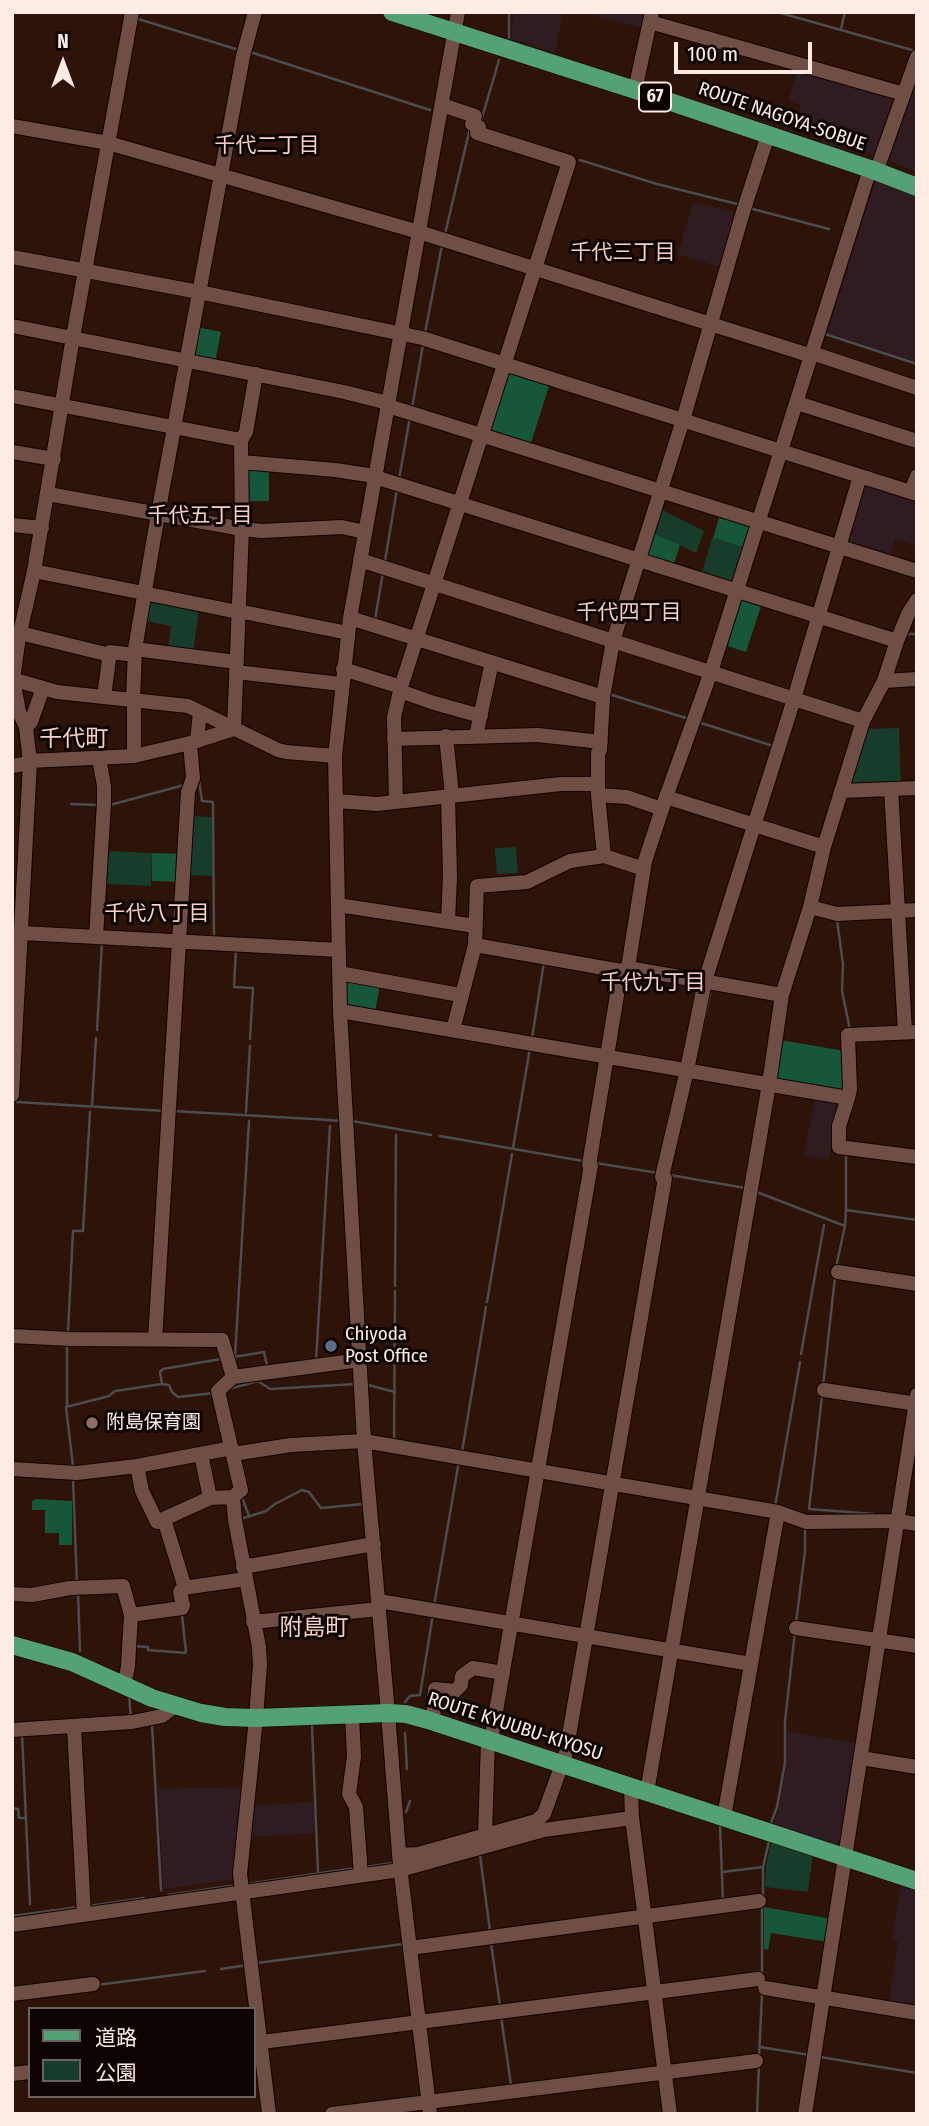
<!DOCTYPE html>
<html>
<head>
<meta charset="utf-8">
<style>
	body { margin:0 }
	#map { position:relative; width:929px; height:2126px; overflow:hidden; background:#2d1308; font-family:"Fira Sans Condensed","Noto Sans JP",sans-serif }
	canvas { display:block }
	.frame { position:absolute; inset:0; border:14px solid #feebe3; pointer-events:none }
	.legend { position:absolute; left:28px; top:2007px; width:228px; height:91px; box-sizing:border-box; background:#0d0402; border:2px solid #6d605c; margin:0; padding:9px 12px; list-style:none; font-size:21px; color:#feebe3 }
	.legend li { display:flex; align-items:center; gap:14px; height:35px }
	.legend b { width:35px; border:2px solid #6d605c }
	.north { position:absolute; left:28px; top:28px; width:70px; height:70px; -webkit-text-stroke:5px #0d0402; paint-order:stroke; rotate:0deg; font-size:19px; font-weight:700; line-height:28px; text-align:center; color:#feebe3 }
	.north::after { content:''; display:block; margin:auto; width:24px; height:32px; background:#feebe3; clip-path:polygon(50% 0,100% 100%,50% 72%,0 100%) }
	.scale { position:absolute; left:674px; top:42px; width:138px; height:32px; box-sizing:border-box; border:4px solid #feebe3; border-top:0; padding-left:9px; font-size:21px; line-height:24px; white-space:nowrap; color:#feebe3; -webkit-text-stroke:5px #0d0402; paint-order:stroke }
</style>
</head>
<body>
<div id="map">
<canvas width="929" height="2126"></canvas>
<div class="frame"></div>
<ul class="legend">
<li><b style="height:9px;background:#55a177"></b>道路</li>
<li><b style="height:19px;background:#173c29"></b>公園</li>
</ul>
<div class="north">N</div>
<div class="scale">100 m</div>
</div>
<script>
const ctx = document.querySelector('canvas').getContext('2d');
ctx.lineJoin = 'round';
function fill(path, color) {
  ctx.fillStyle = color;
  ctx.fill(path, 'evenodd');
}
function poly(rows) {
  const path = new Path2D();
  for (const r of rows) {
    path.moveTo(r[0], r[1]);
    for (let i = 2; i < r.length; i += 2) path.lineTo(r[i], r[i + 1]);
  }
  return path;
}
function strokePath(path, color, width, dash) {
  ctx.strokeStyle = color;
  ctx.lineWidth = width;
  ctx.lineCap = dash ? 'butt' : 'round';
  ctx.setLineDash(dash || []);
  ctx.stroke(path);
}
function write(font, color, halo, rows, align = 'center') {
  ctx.font = font + ' "Fira Sans Condensed","Noto Sans JP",sans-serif';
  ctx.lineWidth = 6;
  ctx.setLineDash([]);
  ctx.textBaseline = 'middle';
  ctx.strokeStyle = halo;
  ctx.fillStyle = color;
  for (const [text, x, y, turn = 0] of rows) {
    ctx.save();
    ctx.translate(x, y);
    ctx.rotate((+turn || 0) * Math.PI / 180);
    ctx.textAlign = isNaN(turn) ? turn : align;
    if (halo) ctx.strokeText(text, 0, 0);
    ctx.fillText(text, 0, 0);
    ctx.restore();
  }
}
fill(poly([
	[513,12,563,12,555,53,512,39],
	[580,12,648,12,644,29],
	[798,69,897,96,879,157,859,149,822,145,822,139,794,129,801,105,788,101],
	[917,76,917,172,887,160],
	[875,181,917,196,917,362,827,333],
	[693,202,735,212,738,217,723,268,678,254],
	[865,482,917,499,917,546,895,539,889,558,847,545],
	[815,1097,837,1101,839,1104,828,1160,804,1155],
	[787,1731,861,1744,844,1848,773,1825,779,1807,787,1763],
	[245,1787,236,1879,163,1889,158,1789],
	[314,1802,315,1833,248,1837,252,1806],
	[901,1882,917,1887,917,2008,889,2003,898,1942,892,1940]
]), '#2f1c20');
fill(poly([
	[658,508,704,531,696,553,651,532],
	[712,538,746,548,735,582,730,585,701,576],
	[153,600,199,609,193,653,168,649,171,626,145,621,148,604],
	[899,728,901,786,847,784,864,729],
	[190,816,212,817,213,876,187,875],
	[516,847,518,873,497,874,495,848],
	[110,851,152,853,151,886,107,884,108,856],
	[772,1839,813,1853,808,1892,765,1887,766,1866]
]), '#173c29');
fill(poly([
	[197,327,221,332,215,362,196,358,192,353],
	[511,371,550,383,530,446,491,433,488,428,506,373],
	[248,467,269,468,269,501,244,501],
	[720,515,750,525,751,530,746,548,713,538],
	[651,532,680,545,673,567,647,559,644,553],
	[744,598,762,603,746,652,724,645,738,601],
	[152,853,181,854,180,882,152,881],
	[347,978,380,984,375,1013,350,1009,347,1004,345,983],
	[780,1040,845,1051,846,1089,841,1092,776,1081],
	[36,1499,72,1501,72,1545,59,1545,59,1533,45,1533,45,1510,32,1510,32,1501],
	[764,1907,832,1919,828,1942,771,1933,768,1950,764,1949]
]), '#165739');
strokePath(poly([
	[777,12,912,50],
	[135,18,239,50],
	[841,29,845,12],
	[509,38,509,12],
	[250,52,430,110],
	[481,121,499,60],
	[580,160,657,184,741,205],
	[749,208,829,229],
	[445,234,470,128],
	[425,333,442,245],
	[825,334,917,364],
	[412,408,423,345,421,344],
	[399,479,410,417],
	[385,561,397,489],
	[375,620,383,572],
	[908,634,917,634],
	[609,694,689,719],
	[698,722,773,746],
	[199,781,202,801,213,802,214,939],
	[71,804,98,805],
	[110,805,184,785],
	[837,920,843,964,842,991,850,1030],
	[236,949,234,987,253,988,250,1039],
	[97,1030,102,942],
	[532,1038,544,962],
	[700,1039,710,994],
	[17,1102,165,1111],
	[92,1106,96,1038],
	[173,1111,312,1119],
	[246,1112,250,1046],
	[314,1119,341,1121],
	[352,1121,431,1135],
	[440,1136,583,1161],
	[513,1148,530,1048],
	[596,1163,658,1173],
	[670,1175,745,1188],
	[754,1191,845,1226,846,1210,917,1220],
	[846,1210,846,1154],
	[836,1267,845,1226],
	[395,1286,396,1135],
	[487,1302,512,1154],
	[68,1332,73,1231,83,1231,90,1112],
	[801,1354,824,1225],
	[235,1356,249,1121],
	[234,1357,264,1352,267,1366],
	[316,1361,330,1126],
	[162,1384,160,1372,163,1369,221,1359],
	[368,1385,395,1392],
	[823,1386,835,1277],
	[229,1389,258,1381,270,1389,356,1384],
	[822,1396,809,1509,874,1514],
	[67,1405,67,1345],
	[394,1441,395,1291],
	[462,1452,486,1307],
	[71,1466,73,1466,66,1407,109,1396,115,1391,162,1384,169,1385,172,1392,178,1397,214,1393],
	[73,1479,77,1584],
	[242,1497,249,1516],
	[775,1507,800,1362],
	[244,1518,266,1511,275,1504,302,1490,309,1492,321,1508,363,1504],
	[78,1592,80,1651],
	[434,1606,459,1461],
	[796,1623,805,1551,805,1527],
	[133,1646,148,1647,148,1650,186,1653,182,1615],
	[129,1697,131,1718],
	[405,1702,410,1696,420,1695,433,1614],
	[152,1724,161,1890],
	[312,1725,318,1872],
	[405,1733,407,1769],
	[22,1735,30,1904],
	[12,1808,18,1809,19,1818,25,1818],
	[406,1812,410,1801],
	[771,1823,777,1807,785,1763,785,1721,795,1632],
	[720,1825,723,1902],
	[480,1855,490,1931],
	[365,1867,393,1863],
	[722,1872,763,1867],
	[247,1884,355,1868],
	[168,1895,237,1885],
	[763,1896,763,1867,769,1841],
	[89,1906,144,1898],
	[12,1916,79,1907],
	[491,1943,500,2006],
	[257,1963,403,1944],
	[221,1969,247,1965],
	[762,1977,762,1906],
	[97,1985,205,1971],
	[501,2016,511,2085],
	[760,2047,810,2055],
	[759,2057,762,1994],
	[820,2057,917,2073],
	[757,2114,759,2064]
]), '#4c4c4e', 2.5);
const minor = poly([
	[650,22,904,94],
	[635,90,652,12],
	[12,126,108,143,419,232,812,356],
	[876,172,917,57],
	[12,257,199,292,422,338,917,494],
	[12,326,344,392,388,403],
	[812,353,917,388],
	[12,396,241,440,242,529,234,729],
	[797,403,917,441],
	[388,406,917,571],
	[241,440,246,432,256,374],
	[12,452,54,459],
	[241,462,335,470,375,476],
	[375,477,897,641],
	[911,492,917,476],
	[48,494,242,529,262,531,342,527,365,532],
	[12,525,42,528],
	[360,560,863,721],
	[34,571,238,612],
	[238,611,348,633],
	[350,618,603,697],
	[20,633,110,655],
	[135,649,236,662],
	[343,669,401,687],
	[236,672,341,684],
	[12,679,57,692,188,706,278,750,286,752,335,756],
	[884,681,917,679],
	[400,691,434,703,481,716],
	[104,697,110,652,135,655],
	[133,700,135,649,158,514,243,56,255,12],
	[134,700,134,756],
	[26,727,31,722,43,688],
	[446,736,452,795],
	[476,736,492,662],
	[394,739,538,735,601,742],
	[197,741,200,712],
	[29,761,134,756,190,743,234,729],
	[12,766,30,763],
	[891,789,905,1032],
	[841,791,917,788],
	[598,795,604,856],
	[666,797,824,847],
	[336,801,377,804,561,784,598,784],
	[396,802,394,717,401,687,569,162,477,133,479,127,472,124,475,116,442,105],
	[662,809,627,797,598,795,598,753,600,750,603,697,613,641,683,420,743,212,768,135],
	[644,869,604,856,570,861,527,882,477,886,475,945,621,971,628,968,782,995],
	[338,905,475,926],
	[810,907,837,914,917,910],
	[448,922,450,877,448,796],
	[22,933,339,950],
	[96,937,104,802,104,786,99,758],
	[628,968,645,861,666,797,711,672,870,169],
	[339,973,460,995],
	[340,1011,848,1098,850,1089,848,1035,917,1032],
	[453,1030,475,945],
	[12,1095,30,763,26,727,19,712,13,679,19,637,34,571,73,337,132,12],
	[848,1098,839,1126,839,1147,917,1157],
	[589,1165,621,971],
	[662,1177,687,1070,705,981,794,699,860,476],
	[838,1272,917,1284],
	[12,1336,70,1339,222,1340,233,1377],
	[155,1340,188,792,193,778,190,743],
	[824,1390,917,1404],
	[201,1454,210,1498],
	[233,1454,291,1445,364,1441,778,1512,806,1522,897,1521,917,1524],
	[137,1466,142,1491,157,1522,210,1498,233,1497],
	[12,1469,77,1473,137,1466,232,1448],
	[164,1519,185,1588],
	[243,1567,374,1544],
	[12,1594,32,1595,70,1588,123,1586,131,1615,128,1666,124,1686],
	[379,1601,751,1664],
	[131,1615,182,1608,183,1605,180,1592,183,1588,246,1579],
	[253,1622,379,1609],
	[796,1628,917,1646],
	[352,1715,354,1756,349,1794,356,1807,361,1875],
	[433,1721,435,1689,455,1691,461,1685,462,1676,473,1668,503,1673],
	[74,1727,84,1914],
	[12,1730,132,1722,162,1716,174,1707],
	[491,1740,591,1165],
	[861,1758,917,1767],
	[631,1787,632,1818,670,2114],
	[647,1792,769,1084,782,995,810,907,824,847,863,721,884,681,897,641,908,614,917,600],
	[724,1817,778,1512],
	[487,1843,485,1835,488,1740],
	[399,1855,418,1854,536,1821,544,1814,566,1753,665,1178],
	[12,1925,400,1870,544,1830,632,1818],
	[410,1948,759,1901],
	[765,1988,917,2013],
	[12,1994,93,1984],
	[254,2043,758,1979],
	[12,2074,30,2072],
	[269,2114,240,1874,256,1718,260,1665,259,1647,235,1520,233,1497,241,1490,218,1391,233,1377,360,1360],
	[332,2114,756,2061],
	[430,2114,400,1866,388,1713,364,1441,340,1011,335,756,350,618,458,12],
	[805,2114,917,1395]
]);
const major = poly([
	[392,12,635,90,870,169,917,187],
	[12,1645,72,1662,152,1698,201,1713,225,1717,256,1718,388,1713,406,1714,428,1720,917,1881]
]);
strokePath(minor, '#140100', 16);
strokePath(major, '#140100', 19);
strokePath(minor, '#6f4f43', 14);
strokePath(major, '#55a177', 18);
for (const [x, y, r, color] of [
	[331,1346,7,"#5c6f8a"],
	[92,1423,7,"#8d6e63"]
]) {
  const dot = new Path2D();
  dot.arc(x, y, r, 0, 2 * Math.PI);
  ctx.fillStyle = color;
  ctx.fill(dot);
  strokePath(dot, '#0d0402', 2.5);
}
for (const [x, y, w] of [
	[655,97,32]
]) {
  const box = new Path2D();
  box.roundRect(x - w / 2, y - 14.5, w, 29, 5);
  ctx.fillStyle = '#0d0402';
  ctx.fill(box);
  strokePath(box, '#feebe3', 2);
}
write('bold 18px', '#feebe3', null, [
	["67",655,97]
]);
write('19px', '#feebe3', '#0d0402', [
	["ROUTE NAGOYA-SOBUE",782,117,19],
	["ROUTE KYUUBU-KIYOSU",515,1727,18]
]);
write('19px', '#feebe3', '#0d0402', [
	["Chiyoda",345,1335],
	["Post Office",345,1357],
	["附島保育園",106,1423]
], 'left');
write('21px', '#f6d1c2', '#0d0402', [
	["千代二丁目",267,146],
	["千代三丁目",623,253],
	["千代五丁目",200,516],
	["千代四丁目",629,613],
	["千代八丁目",157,914],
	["千代九丁目",653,983]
]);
write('23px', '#f6d1c2', '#0d0402', [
	["千代町",74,740],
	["附島町",314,1629]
]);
</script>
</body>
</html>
